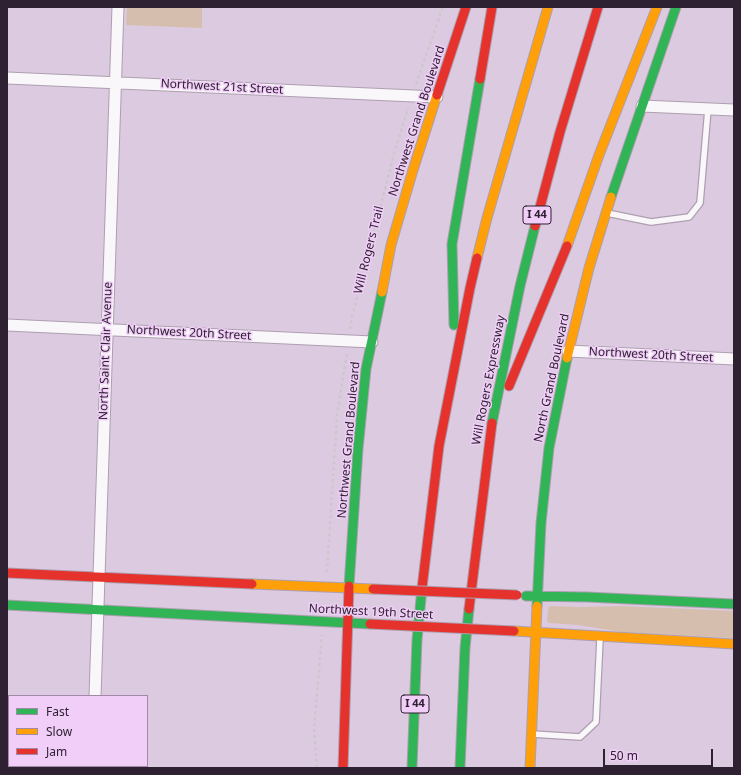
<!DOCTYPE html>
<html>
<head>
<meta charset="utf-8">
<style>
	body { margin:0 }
	#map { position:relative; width:741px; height:775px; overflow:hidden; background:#dccae1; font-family:"Noto Sans",sans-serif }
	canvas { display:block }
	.frame { position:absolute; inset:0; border:8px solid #2e2131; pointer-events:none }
	.legend { position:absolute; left:8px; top:695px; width:140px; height:72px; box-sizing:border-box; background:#f0cef7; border:1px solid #a289a8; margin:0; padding:5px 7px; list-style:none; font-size:12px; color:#2e2131 }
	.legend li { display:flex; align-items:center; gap:8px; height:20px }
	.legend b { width:20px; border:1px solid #a289a8 }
	.scale { position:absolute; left:603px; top:749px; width:110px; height:18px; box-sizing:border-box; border:2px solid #2e2131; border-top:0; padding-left:5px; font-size:12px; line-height:14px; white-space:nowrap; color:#2e2131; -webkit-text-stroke:3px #f0cef7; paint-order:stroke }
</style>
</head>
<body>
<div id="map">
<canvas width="741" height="775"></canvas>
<div class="frame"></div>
<ul class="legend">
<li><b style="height:5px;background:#30b455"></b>Fast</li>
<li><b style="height:5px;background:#ff9f0a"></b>Slow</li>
<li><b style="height:5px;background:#e5322d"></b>Jam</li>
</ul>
<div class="scale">50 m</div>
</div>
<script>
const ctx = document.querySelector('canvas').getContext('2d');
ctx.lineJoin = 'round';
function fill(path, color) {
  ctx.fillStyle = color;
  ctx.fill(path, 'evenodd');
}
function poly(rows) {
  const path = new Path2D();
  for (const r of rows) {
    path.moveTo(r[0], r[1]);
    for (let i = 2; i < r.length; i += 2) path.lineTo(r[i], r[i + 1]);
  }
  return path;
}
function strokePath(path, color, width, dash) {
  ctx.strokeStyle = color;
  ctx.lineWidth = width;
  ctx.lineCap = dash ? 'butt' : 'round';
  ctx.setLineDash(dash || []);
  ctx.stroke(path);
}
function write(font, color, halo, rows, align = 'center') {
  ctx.font = font + ' "Noto Sans",sans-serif';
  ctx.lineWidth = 3;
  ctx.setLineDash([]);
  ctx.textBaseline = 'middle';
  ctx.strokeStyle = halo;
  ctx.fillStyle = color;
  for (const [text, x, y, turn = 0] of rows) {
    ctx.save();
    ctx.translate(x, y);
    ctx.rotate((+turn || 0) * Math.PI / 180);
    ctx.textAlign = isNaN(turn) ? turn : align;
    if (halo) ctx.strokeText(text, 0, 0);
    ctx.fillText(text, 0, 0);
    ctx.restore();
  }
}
fill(poly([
	[127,7,202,7,202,28,126,25],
	[549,606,579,607,621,606,734,611,734,638,621,632,578,625,549,623,547,621,548,609]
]), '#d6beaf');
const lane = poly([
	[607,213,651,222,689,217,700,203,708,109],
	[532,734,580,737,596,722,600,639]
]);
const street = poly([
	[7,78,437,97],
	[642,106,734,110],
	[7,325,372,342],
	[568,351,734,359],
	[95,696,118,7],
	[93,768,93,766]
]);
const fast = poly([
	[611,197,676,7],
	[454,325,452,244,480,79],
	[492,423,520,286,535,226],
	[349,586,358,449,366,369,382,292],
	[526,596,587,597,734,604],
	[7,605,370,624],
	[537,606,541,523,549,448,567,358],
	[412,768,417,640,422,588],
	[460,768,465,648,469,609]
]);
const slow = poly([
	[567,246,599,155,657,7],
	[477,258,487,218,548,7],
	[382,292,391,245,413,170,437,95],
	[567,358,589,268,611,197],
	[252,584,373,589],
	[514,631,734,644],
	[530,768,537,606]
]);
const jam = poly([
	[480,79,492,7],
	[437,95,466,7],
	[535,226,560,132,598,7],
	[509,386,567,246],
	[7,573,252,584],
	[422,588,439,446,470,288,477,258],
	[469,609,492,423],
	[343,768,349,586]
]);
strokePath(lane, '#ad9fb0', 8);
strokePath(street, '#ad9fb0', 13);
strokePath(fast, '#ad9fb0', 11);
strokePath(slow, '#ad9fb0', 11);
strokePath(jam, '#ad9fb0', 11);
strokePath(poly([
	[416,84,443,7],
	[350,329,352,317,394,154,408,108],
	[327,572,337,415,347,352],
	[317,768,314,728,322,635]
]), '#cdc7cd', 2.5, [3, 3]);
strokePath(lane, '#faf7fa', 5.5);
strokePath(street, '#faf7fa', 11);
strokePath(fast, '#30b455', 9);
strokePath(slow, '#ff9f0a', 9);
strokePath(jam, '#e5322d', 9);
const jamBridge = poly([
	[373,589,517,595],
	[370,624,514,631]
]);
strokePath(jamBridge, '#ad9fb0', 11, []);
strokePath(jamBridge, '#e5322d', 9);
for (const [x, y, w] of [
	[537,215,28],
	[415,704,28]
]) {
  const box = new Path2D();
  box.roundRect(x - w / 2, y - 9, w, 18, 3);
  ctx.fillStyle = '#f0cef7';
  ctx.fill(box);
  strokePath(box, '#2e2131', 1);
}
write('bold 11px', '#2e2131', null, [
	["I 44",537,215],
	["I 44",415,704]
]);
write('12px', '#2e2131', '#f0cef7', [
	["Northwest 21st Street",222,87,3],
	["Northwest Grand Boulevard",417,121,-72],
	["Will Rogers Trail",369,250,-76],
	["Northwest 20th Street",189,333,3],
	["North Saint Clair Avenue",106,351,-88],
	["Northwest 20th Street",651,355,3],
	["North Grand Boulevard",552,378,-78],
	["Will Rogers Expressway",489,380,-79],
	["Northwest Grand Boulevard",349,440,-85],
	["Northwest 19th Street",371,612,3]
]);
</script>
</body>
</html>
